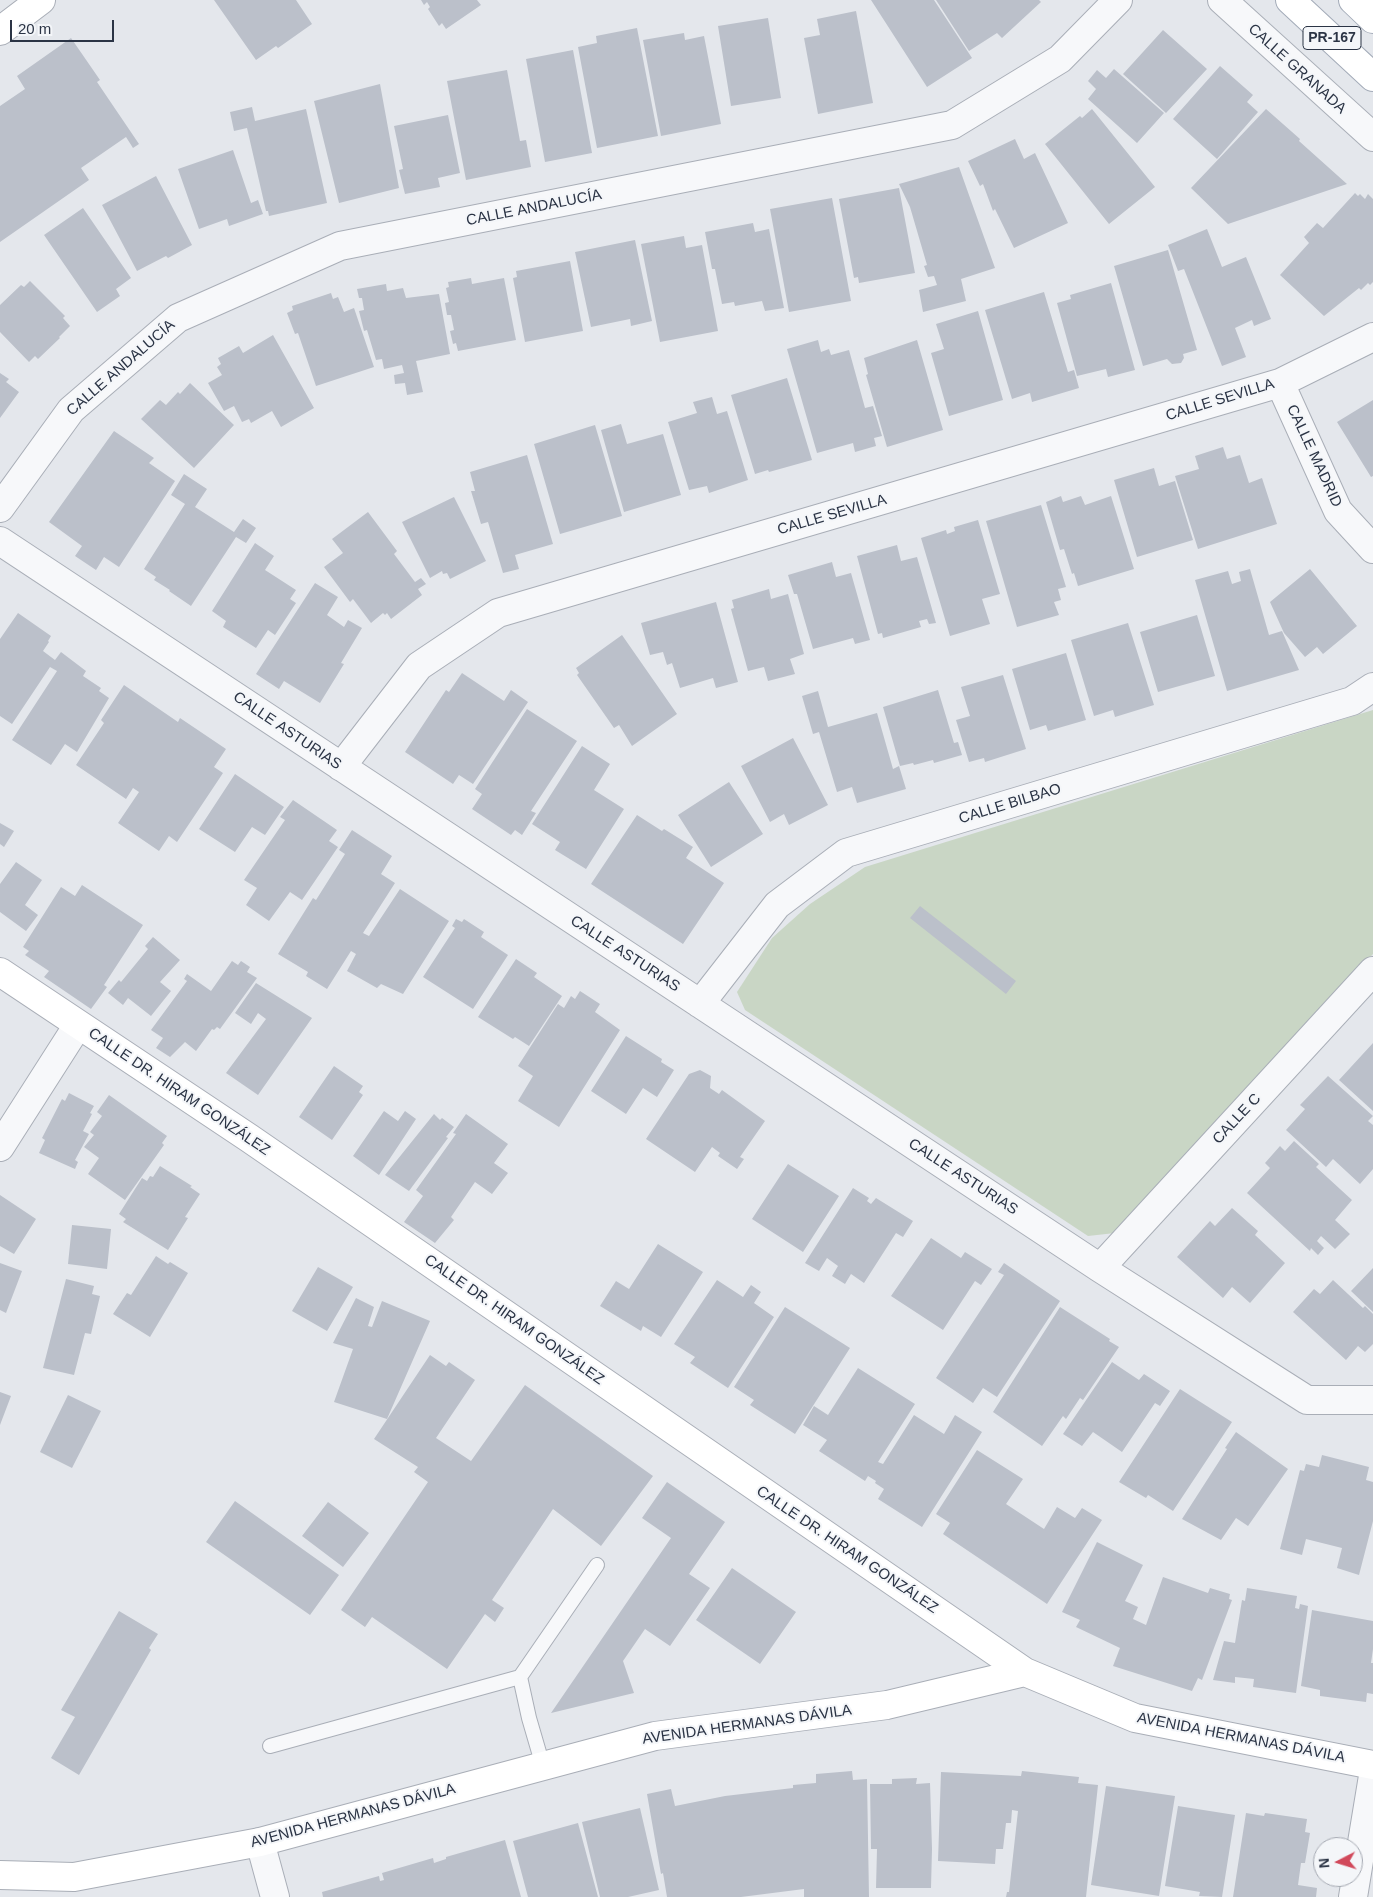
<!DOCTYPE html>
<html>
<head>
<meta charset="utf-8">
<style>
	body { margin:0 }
	#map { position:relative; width:1373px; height:1897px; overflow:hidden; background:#e4e7ec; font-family:Arial,sans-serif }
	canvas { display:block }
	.north { position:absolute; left:1313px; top:1837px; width:50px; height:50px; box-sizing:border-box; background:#f4f6f9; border:1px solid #a4a8b1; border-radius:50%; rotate:265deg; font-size:14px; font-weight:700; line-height:20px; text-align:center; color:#2b3445 }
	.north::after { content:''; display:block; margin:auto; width:18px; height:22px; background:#d1495b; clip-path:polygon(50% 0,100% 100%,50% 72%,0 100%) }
	.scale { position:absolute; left:10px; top:20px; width:104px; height:22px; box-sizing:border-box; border:2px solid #2b3445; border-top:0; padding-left:6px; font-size:15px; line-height:18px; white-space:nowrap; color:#2b3445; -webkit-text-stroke:4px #f4f6f9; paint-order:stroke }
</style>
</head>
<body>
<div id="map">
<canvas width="1373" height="1897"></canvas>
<div class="north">N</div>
<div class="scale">20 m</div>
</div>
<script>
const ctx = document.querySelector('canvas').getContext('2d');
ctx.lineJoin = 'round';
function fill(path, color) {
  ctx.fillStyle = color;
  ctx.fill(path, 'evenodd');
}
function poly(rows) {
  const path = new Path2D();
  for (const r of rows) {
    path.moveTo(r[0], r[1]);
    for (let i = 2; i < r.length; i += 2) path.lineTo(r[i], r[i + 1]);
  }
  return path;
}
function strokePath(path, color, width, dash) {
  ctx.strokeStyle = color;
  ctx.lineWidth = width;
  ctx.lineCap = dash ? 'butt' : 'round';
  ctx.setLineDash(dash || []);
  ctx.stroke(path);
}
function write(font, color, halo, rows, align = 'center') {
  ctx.font = font + ' Arial,sans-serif';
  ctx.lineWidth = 4;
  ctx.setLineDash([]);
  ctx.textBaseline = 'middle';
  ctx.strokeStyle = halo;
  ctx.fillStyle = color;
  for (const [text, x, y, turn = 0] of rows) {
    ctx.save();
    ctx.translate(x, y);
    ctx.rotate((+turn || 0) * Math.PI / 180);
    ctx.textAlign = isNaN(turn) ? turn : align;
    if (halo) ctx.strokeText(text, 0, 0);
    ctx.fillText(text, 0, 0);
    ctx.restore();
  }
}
fill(poly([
	[1373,710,1373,954,1115,1233,1088,1236,745,1010,737,992,772,938,810,904,865,867]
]), '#c9d6c5');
fill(poly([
	[214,0,296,0,312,24,278,48,276,46,256,60],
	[421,0,477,0,481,5,446,29,442,23,439,26,428,9,430,7,427,2,424,5],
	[871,0,934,0,972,58,927,87],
	[936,0,1039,0,1041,2,1002,38,997,33,969,51],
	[856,11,873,103,818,114,804,38,820,35,817,19],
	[768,18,781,98,731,106,718,26],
	[637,28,658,136,597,148,578,47,597,43,596,36],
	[1163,30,1207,69,1166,113,1123,74],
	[684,33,685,40,704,36,721,124,661,136,643,40],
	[71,38,100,80,97,82,139,144,133,148,126,137,81,168,89,180,0,242,0,106,25,89,17,76],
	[573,50,592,153,545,162,526,59],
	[1220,66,1253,95,1247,102,1258,112,1217,159,1173,119],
	[1114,69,1164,113,1137,143,1088,99,1096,89,1088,81,1097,70,1106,78],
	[507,70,520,141,526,140,531,167,466,180,447,81],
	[380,84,399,188,339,203,314,101],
	[252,107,255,121,306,109,327,203,269,216,268,211,266,211,247,128,234,131,230,112],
	[1092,109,1155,187,1109,224,1045,144,1080,116,1082,118],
	[1266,109,1300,139,1299,141,1347,184,1228,224,1191,188],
	[448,115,460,173,438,178,440,187,405,194,399,170,403,169,394,126],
	[1015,139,1024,159,1035,153,1068,223,1014,248,995,209,993,211,983,184,980,186,968,161],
	[233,150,251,203,258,200,263,214,229,226,227,219,199,229,178,169],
	[959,167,995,268,961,279,966,301,923,312,919,290,937,285,934,276,928,277,924,266,927,265,910,207,899,184],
	[156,176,192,245,168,258,166,256,137,271,102,205],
	[899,188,915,273,859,283,858,277,854,278,839,199],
	[1355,193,1358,196,1360,194,1365,199,1368,194,1373,199,1373,282,1370,285,1368,283,1361,290,1359,288,1324,316,1280,275,1309,243,1304,237,1317,223,1323,228],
	[832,198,851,301,789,312,770,209],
	[83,208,131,278,116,289,120,296,97,312,44,235],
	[753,223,755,232,769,229,784,308,765,311,762,301,735,306,734,302,722,304,715,269,712,269,705,232],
	[1207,229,1222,267,1246,257,1271,319,1254,326,1252,320,1235,328,1246,357,1222,366,1184,269,1178,271,1168,245],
	[684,236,686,248,702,245,718,331,660,342,641,244],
	[635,240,652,321,631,326,630,319,591,327,575,252],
	[1168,250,1197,350,1183,354,1184,358,1181,363,1172,364,1167,359,1143,366,1114,266],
	[570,261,583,331,525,342,513,278,517,277,516,271],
	[471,278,472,284,504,278,516,340,458,351,456,343,453,344,450,331,454,330,451,315,447,315,445,303,449,302,446,288,449,287,448,282],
	[30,281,65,316,63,318,70,326,59,337,60,338,38,359,35,356,29,362,0,332,0,305,21,285,24,287],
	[1111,283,1135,370,1108,377,1106,369,1077,376,1057,303,1071,299,1070,295],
	[386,284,387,291,403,288,406,298,439,294,450,354,416,361,423,392,407,395,405,383,395,384,394,375,404,373,402,365,384,369,382,359,376,360,367,330,364,331,359,311,364,310,362,298,359,298,357,289],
	[1044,292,1068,372,1074,370,1079,388,1032,402,1030,393,1012,399,985,310],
	[331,293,333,299,338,297,344,312,354,308,374,367,316,386,298,333,295,334,287,313,293,310,292,306],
	[978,311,1003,400,949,416,931,353,944,349,936,324],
	[273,335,314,408,281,427,272,411,251,423,249,419,242,422,234,406,224,411,208,383,222,375,217,367,221,364,218,358,239,346,243,353],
	[818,340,821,352,829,349,831,355,849,350,865,408,873,406,882,436,874,438,876,446,855,452,853,443,817,453,787,349],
	[917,340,943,430,887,447,866,375,868,374,864,358],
	[0,373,9,379,6,382,19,392,0,418],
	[787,378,812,460,769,472,768,470,755,474,731,395],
	[190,383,234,425,194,468,141,419,160,400,166,405,178,392,180,394],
	[712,397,717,414,727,411,748,480,709,493,707,486,689,490,668,422,697,413,693,402],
	[1373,400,1373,476,1371,477,1337,422],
	[621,424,627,444,663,434,681,495,624,512,601,430],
	[595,425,622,516,560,534,534,444],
	[114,431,154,458,149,463,175,481,119,567,104,557,96,570,75,556,82,546,49,522],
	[1223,447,1227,459,1240,455,1249,483,1262,478,1277,524,1198,549,1175,476,1199,469,1195,456],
	[527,455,553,544,515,555,519,569,503,573,488,522,481,524,471,491,475,491,470,472],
	[1154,468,1159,486,1175,481,1193,540,1137,557,1114,480],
	[184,474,207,489,195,507,234,532,243,519,256,528,246,543,236,537,191,606,169,591,170,590,154,580,156,577,144,569,185,504,171,495],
	[1061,496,1063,502,1081,496,1085,505,1111,496,1134,569,1078,586,1074,573,1072,574,1064,549,1060,550,1046,502],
	[454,497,486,561,450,579,447,573,443,574,442,571,430,578,402,522],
	[1041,505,1066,587,1058,589,1061,600,1054,602,1059,615,1017,627,986,521],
	[368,512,397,551,394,554,415,582,421,578,426,584,418,589,422,595,391,619,387,613,385,615,383,613,371,623,353,599,350,602,324,567,343,553,332,539],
	[978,520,1000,594,982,599,990,624,950,636,921,538,946,530,947,534,955,531,954,527],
	[255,543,274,556,265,570,296,590,290,599,296,603,275,635,268,630,256,648,223,627,226,621,212,611],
	[897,545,901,561,917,557,936,623,929,624,927,619,919,621,921,627,883,638,882,633,878,634,857,556],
	[832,562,836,577,851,573,870,640,855,644,853,638,813,649,797,594,794,594,788,575],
	[1250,569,1269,635,1282,631,1299,670,1227,691,1195,580,1228,571,1232,584,1241,581,1239,572],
	[1310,569,1357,626,1323,654,1317,647,1305,657,1284,633,1270,602],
	[315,583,338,597,327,615,344,627,348,620,362,628,341,663,344,664,320,703,284,681,279,689,256,674],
	[769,589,771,599,788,594,804,654,790,659,795,674,768,681,764,667,748,671,731,609,734,608,732,600],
	[716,602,738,682,716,688,713,678,680,688,672,663,667,665,663,652,650,655,641,623],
	[18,613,51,636,48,641,49,642,43,651,55,660,61,652,86,671,83,676,101,688,99,691,109,698,77,752,65,744,51,765,12,740,57,671,50,667,12,724,0,716,0,639],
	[1197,615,1215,676,1158,692,1140,632],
	[1128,623,1154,705,1115,717,1113,710,1094,716,1071,640],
	[622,635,677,714,632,746,619,725,614,728,577,675,579,673,576,668],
	[1066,653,1086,720,1048,731,1046,725,1030,730,1012,669],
	[462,673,504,701,511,690,528,702,473,784,459,775,453,784,405,752,446,690,449,692],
	[1003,675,1026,749,985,762,984,758,969,762,956,720,970,716,961,687],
	[124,685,178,722,180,718,226,749,214,767,223,773,177,842,169,836,159,851,118,823,139,792,133,788,126,799,76,765,104,723,101,720],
	[938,690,954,743,958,742,962,755,934,763,933,760,914,765,913,763,900,766,883,707],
	[818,691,828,727,877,713,893,769,899,766,906,789,857,803,852,787,837,792,819,732,813,734,802,696],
	[527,709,577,741,531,811,536,813,522,835,515,830,511,835,472,809,482,794,475,789],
	[793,738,828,805,789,825,784,814,770,822,741,766],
	[582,746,610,764,594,790,624,809,586,869,555,850,560,842,532,824],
	[235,774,284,807,265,835,252,827,235,852,199,829],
	[729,782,763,834,711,867,678,815],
	[293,800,337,830,329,841,338,847,302,900,290,892,269,921,246,905,257,888,244,880,285,820,280,817],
	[637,815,662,831,664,829,693,847,686,858,724,883,683,944,591,884],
	[0,823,14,831,4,847,0,844],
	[352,830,392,856,381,874,395,883,363,933,369,936,400,889,449,921,403,994,381,984,377,988,347,971,356,954,351,951,327,989,306,976,308,972,278,954,313,898,316,900,345,854,339,850],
	[16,862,42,880,25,905,38,915,26,931,0,912,0,884],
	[82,885,143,925,104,985,107,987,91,1009,44,977,49,971,25,955,29,951,23,947,61,887,75,896],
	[920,906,1016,981,1006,994,910,918],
	[456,919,462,922,464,919,484,932,481,937,508,955,473,1009,423,977,455,928,452,926],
	[153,937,180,960,160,982,171,991,151,1016,128,998,123,1005,108,993,119,980,121,982,148,949,145,946],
	[516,959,537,973,534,977,562,996,529,1046,515,1037,513,1039,478,1017],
	[232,961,238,965,241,961,250,967,247,972,257,978,220,1029,217,1027,214,1030,212,1029,196,1051,185,1042,170,1057,156,1048,163,1038,151,1030,187,981,184,979,187,974,211,991],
	[256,983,312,1018,258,1095,226,1073,266,1019,258,1013,251,1024,235,1013],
	[580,991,600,1004,595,1012,620,1030,559,1127,518,1101,533,1076,518,1066,558,1004,564,1008,571,996,575,999],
	[626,1036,662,1059,661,1062,674,1070,657,1097,643,1088,626,1114,591,1091],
	[1373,1043,1373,1111,1339,1080],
	[334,1066,363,1086,359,1092,363,1095,332,1140,299,1117],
	[700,1070,711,1076,710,1088,719,1094,722,1090,765,1121,740,1157,744,1159,737,1169,718,1156,720,1153,712,1147,695,1172,646,1139,689,1074],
	[1328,1076,1373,1116,1368,1121,1373,1125,1373,1169,1360,1184,1333,1159,1326,1167,1286,1130,1305,1109,1300,1105],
	[69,1093,94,1106,90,1113,92,1114,83,1131,89,1134,75,1160,78,1162,75,1169,39,1153,45,1140,42,1138,62,1099,65,1101],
	[109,1095,167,1136,162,1143,164,1145,125,1200,88,1174,99,1158,84,1147,94,1135,90,1132,102,1116,97,1112],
	[384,1111,398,1121,405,1111,416,1119,379,1175,353,1156],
	[434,1114,440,1120,442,1118,454,1127,446,1137,448,1138,409,1191,385,1175],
	[466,1114,508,1144,494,1163,508,1173,492,1194,475,1182,451,1217,454,1220,435,1243,404,1222,423,1196,416,1190,456,1134,453,1133],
	[1294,1141,1319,1164,1316,1167,1352,1200,1335,1220,1350,1234,1335,1249,1321,1236,1317,1241,1324,1248,1318,1255,1311,1248,1310,1251,1247,1193,1270,1168,1265,1163,1280,1146,1285,1151],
	[788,1164,839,1196,803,1252,752,1219],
	[160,1166,192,1186,190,1187,200,1194,185,1217,188,1218,168,1250,123,1222,126,1219,119,1214,142,1178,147,1181,150,1176,153,1177],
	[853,1188,869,1198,867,1201,871,1204,876,1198,913,1221,903,1237,896,1233,864,1283,851,1274,845,1284,832,1276,838,1266,827,1258,819,1271,805,1263],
	[0,1195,36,1219,14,1254,0,1246],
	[1232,1208,1258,1231,1255,1235,1285,1263,1250,1303,1232,1287,1223,1298,1177,1257,1210,1221,1215,1226],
	[72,1225,111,1229,107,1269,68,1264],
	[931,1238,961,1258,965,1252,992,1269,981,1285,975,1281,943,1330,891,1296],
	[658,1244,703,1272,661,1337,643,1326,641,1331,600,1306,616,1281,629,1289],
	[156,1256,168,1264,170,1262,188,1273,150,1337,113,1314,127,1293,131,1295],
	[0,1263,22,1271,6,1313,0,1310],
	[1004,1263,1060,1301,997,1397,983,1388,973,1403,936,1378,1004,1275,998,1272],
	[318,1267,353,1287,327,1331,292,1311],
	[1373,1268,1373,1312,1351,1291],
	[66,1279,94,1286,92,1294,100,1296,91,1334,85,1333,74,1375,43,1368],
	[717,1280,743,1297,751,1285,761,1292,754,1303,774,1317,728,1388,690,1363,695,1357,674,1344],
	[1333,1280,1363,1308,1365,1306,1373,1314,1373,1344,1365,1352,1358,1346,1346,1360,1293,1312,1314,1289,1320,1294],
	[356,1298,374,1307,368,1326,372,1327,382,1301,430,1321,387,1419,334,1402,353,1349,333,1343],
	[785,1307,850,1348,795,1434,750,1405,754,1400,734,1387],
	[1060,1307,1110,1339,1109,1341,1119,1347,1083,1400,1080,1398,1066,1419,1063,1416,1042,1446,993,1412],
	[430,1355,446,1366,449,1362,475,1380,436,1438,471,1461,525,1385,653,1476,601,1546,553,1509,492,1600,504,1608,495,1622,485,1614,447,1669,372,1617,365,1627,341,1610,428,1482,414,1472,418,1467,374,1439],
	[1112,1362,1139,1380,1144,1374,1170,1391,1160,1406,1155,1403,1122,1452,1093,1432,1082,1446,1063,1434],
	[858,1368,915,1404,878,1462,883,1464,914,1415,944,1434,955,1415,982,1432,922,1527,878,1499,884,1489,875,1483,876,1481,868,1476,865,1481,819,1451,827,1440,803,1425,814,1406,828,1415],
	[1180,1389,1232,1422,1173,1511,1148,1495,1146,1498,1119,1482],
	[0,1392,11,1396,0,1425],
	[68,1395,101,1411,72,1468,40,1452],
	[1236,1432,1288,1469,1248,1526,1236,1518,1221,1540,1182,1519,1227,1449,1225,1448],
	[977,1450,1023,1479,1006,1504,1044,1529,1057,1507,1075,1518,1082,1508,1102,1520,1047,1604,943,1534,950,1523,936,1514],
	[1322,1455,1369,1467,1366,1480,1373,1482,1373,1521,1359,1575,1337,1568,1342,1548,1306,1539,1302,1555,1280,1549,1300,1470,1304,1471,1306,1464,1319,1467],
	[667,1482,725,1522,689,1574,710,1588,670,1646,645,1629,623,1661,634,1693,551,1713,671,1538,642,1518],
	[235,1501,339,1575,310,1615,206,1542],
	[328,1502,369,1533,343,1567,302,1536],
	[1097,1542,1143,1565,1125,1601,1138,1607,1133,1619,1146,1625,1163,1577,1208,1593,1210,1588,1230,1594,1229,1599,1232,1600,1202,1680,1198,1678,1192,1691,1113,1666,1120,1648,1076,1627,1080,1620,1062,1612],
	[732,1568,796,1612,760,1664,696,1620],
	[1247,1588,1297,1596,1295,1608,1299,1609,1300,1604,1308,1606,1296,1693,1253,1687,1254,1679,1235,1677,1235,1683,1213,1680,1224,1641,1235,1643,1242,1600,1245,1601],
	[1312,1610,1373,1621,1373,1649,1371,1663,1373,1663,1373,1694,1367,1693,1366,1702,1320,1696,1320,1690,1301,1686],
	[119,1611,158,1634,149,1648,151,1650,79,1775,51,1758,75,1717,61,1710],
	[852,1771,853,1780,867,1779,869,1897,804,1897,804,1889,741,1897,667,1897,663,1873,661,1874,647,1794,671,1789,675,1806,725,1796,793,1788,793,1785,816,1783,816,1774],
	[1022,1771,1079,1777,1078,1783,1098,1785,1086,1897,1006,1897,1007,1892,1009,1892,1018,1811,1012,1810,1011,1823,1006,1823,1003,1849,996,1849,995,1864,938,1861,941,1772,1021,1776],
	[917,1778,916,1784,930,1783,932,1849,931,1888,876,1888,877,1849,871,1849,870,1784,892,1784,892,1779],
	[1106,1786,1175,1796,1159,1896,1091,1885],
	[1178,1806,1235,1815,1222,1897,1199,1896,1200,1892,1165,1886],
	[640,1808,659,1890,628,1897,600,1897,582,1822],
	[1246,1813,1264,1816,1265,1813,1307,1819,1305,1832,1310,1833,1305,1863,1301,1863,1298,1885,1317,1888,1316,1897,1233,1897],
	[578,1823,598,1897,528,1897,513,1841],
	[505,1840,521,1897,323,1897,322,1892,379,1876,380,1881,384,1880,382,1873,433,1858,434,1863,446,1859,446,1857]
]), '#bbc0ca');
const lane = poly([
	[270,1746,520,1677],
	[543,1766,529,1718,520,1677,597,1565]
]);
const street = poly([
	[1222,0,1373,137],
	[1280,383,1338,511,1373,549],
	[0,508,71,410,178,318,340,246,952,125,1060,59,1118,0],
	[0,541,1100,1268,1307,1400,1373,1400],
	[341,767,419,666,498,613,1280,383,1373,337],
	[700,1004,777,905,846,853,1352,701,1373,687],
	[0,1147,78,1025],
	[1100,1268,1373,971],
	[260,1842,275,1897],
	[1353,1897,1373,1776]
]);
const secondary = poly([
	[0,31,41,0],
	[0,972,249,1138,1025,1672,1135,1718,1373,1765],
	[0,1875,74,1877,260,1842,655,1736,887,1705,1025,1672]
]);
const primary = poly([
	[1290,0,1373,77],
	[1353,0,1373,19]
]);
strokePath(lane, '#a9aeb7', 16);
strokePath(street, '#a9aeb7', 30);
strokePath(secondary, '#a9aeb7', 30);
strokePath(primary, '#a3abb8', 30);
strokePath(lane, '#f7f8fa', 14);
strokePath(street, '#f7f8fa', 28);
strokePath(secondary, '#fff', 28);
strokePath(primary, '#fff', 28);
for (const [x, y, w] of [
	[1332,38,58]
]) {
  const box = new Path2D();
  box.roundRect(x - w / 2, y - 11.5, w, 23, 4);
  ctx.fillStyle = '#f4f6f9';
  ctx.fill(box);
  strokePath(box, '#2b3445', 1);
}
write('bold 14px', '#2b3445', null, [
	["PR-167",1332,38]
]);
write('15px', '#2b3445', '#f4f6f9', [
	["CALLE GRANADA",1297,69,42],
	["CALLE ANDALUCÍA",534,208,-11],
	["CALLE ANDALUCÍA",121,368,-41],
	["CALLE SEVILLA",1220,400,-17],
	["CALLE MADRID",1314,456,65],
	["CALLE SEVILLA",832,515,-16],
	["CALLE ASTURIAS",287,731,34],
	["CALLE BILBAO",1010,804,-17],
	["CALLE ASTURIAS",625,954,33],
	["CALLE DR. HIRAM GONZÁLEZ",179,1092,34],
	["CALLE C",1237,1119,-47],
	["CALLE ASTURIAS",963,1177,33],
	["CALLE DR. HIRAM GONZÁLEZ",514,1320,35],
	["CALLE DR. HIRAM GONZÁLEZ",847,1550,34],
	["AVENIDA HERMANAS DÁVILA",747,1725,-8],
	["AVENIDA HERMANAS DÁVILA",1241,1738,11],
	["AVENIDA HERMANAS DÁVILA",353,1816,-15]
]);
</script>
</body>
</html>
